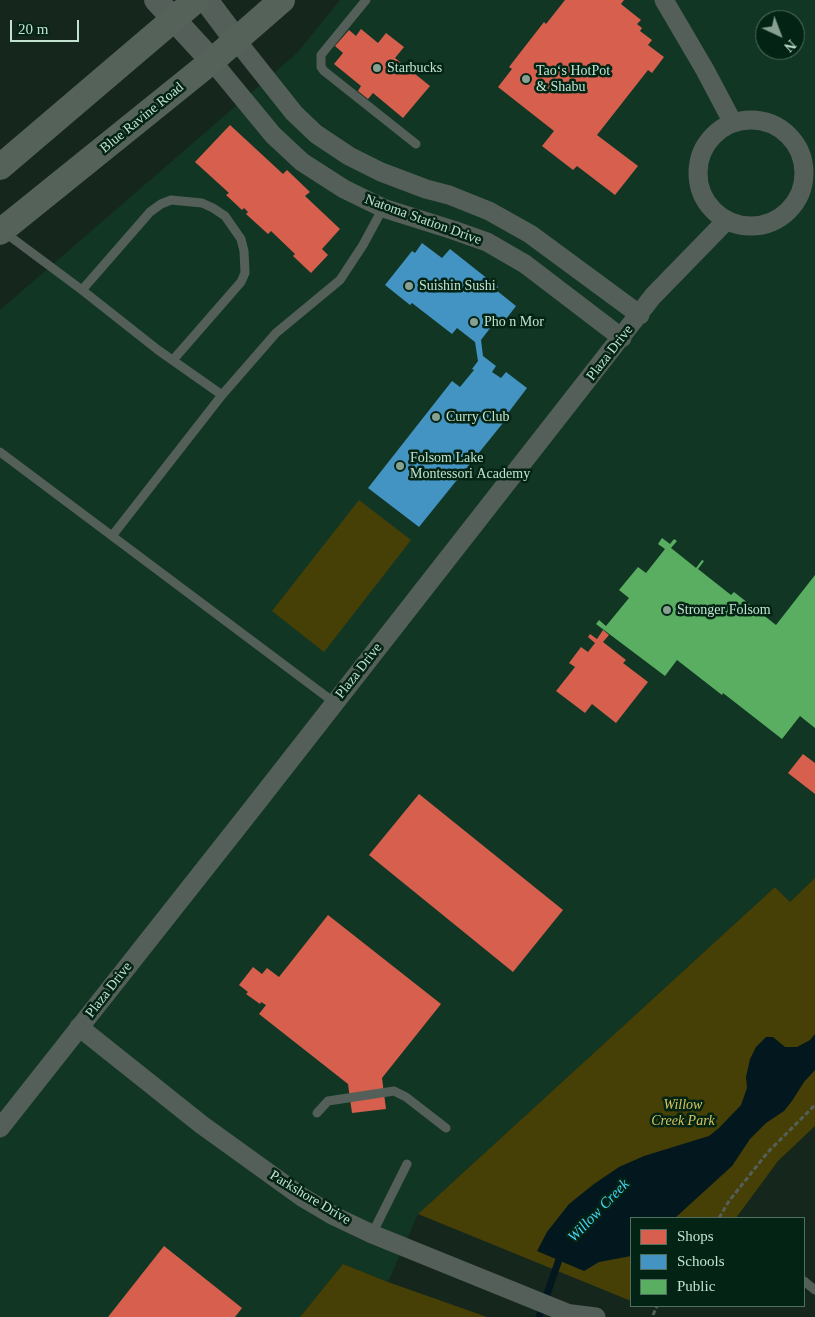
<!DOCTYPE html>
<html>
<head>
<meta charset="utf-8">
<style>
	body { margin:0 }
	#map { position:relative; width:815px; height:1317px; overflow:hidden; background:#15261d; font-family:"Times New Roman",serif }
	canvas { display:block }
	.legend { position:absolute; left:630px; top:1217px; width:175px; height:90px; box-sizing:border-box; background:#032414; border:1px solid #50705f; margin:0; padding:6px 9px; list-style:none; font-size:15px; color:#c3e1cf }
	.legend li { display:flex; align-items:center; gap:10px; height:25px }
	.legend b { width:25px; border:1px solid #50705f }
	.north { position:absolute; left:755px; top:10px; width:50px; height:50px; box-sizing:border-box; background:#032414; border:1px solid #50705f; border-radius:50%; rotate:137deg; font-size:14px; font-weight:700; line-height:20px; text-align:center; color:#c3e1cf }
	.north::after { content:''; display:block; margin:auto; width:18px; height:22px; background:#86a091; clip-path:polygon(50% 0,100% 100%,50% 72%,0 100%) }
	.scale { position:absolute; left:10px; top:20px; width:69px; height:22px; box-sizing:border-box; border:2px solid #c3e1cf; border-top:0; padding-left:6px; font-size:15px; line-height:18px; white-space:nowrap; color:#c3e1cf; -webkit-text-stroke:4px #032414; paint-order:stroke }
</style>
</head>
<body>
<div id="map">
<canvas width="815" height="1317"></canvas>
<ul class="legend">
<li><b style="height:14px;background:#d6604d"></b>Shops</li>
<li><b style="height:14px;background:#4393c3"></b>Schools</li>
<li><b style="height:14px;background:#5aae61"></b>Public</li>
</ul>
<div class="north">N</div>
<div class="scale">20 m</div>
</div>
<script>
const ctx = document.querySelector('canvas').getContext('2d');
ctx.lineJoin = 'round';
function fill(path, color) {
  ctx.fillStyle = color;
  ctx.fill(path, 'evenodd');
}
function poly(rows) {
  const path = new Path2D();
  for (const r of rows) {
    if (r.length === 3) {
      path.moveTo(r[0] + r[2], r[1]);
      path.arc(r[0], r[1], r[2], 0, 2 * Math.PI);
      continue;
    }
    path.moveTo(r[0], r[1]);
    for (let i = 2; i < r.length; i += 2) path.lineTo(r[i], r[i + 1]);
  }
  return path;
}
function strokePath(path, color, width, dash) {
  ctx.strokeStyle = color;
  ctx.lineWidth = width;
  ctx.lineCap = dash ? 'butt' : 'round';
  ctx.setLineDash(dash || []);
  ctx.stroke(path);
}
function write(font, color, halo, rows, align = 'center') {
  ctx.font = font + ' "Times New Roman",serif';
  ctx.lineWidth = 5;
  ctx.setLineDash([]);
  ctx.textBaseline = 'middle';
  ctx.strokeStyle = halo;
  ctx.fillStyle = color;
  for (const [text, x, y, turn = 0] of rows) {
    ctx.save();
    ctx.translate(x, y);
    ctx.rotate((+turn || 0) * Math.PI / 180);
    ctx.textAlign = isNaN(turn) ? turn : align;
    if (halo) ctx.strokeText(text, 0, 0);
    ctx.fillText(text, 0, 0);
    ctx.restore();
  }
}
fill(poly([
	[340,0,815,0,815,878,790,902,775,887,418,1214,388,1282,343,1264,300,1317,0,1317,0,310,297,53],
	[765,20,795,20,795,50,765,50]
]), '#123624');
fill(poly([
	[359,500,411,540,324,652,272,611],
	[815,878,815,1126,778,1161,736,1218,631,1218,631,1301,418,1214,775,887,790,902],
	[343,1264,388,1282,487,1317,300,1317]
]), '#463f06');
fill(poly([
	[815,1034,815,1070,804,1082,792,1101,784,1111,766,1123,750,1139,732,1166,675,1218,631,1218,631,1256,599,1262,584,1271,537,1251,547,1232,569,1204,594,1184,619,1167,644,1156,709,1136,719,1128,741,1105,747,1088,746,1077,750,1059,756,1047,766,1037,773,1037,785,1047,797,1047,810,1040]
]), '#02171e');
fill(poly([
	[565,0,624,0,621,4,641,20,637,24,642,28,640,31,652,40,648,45,664,57,652,73,648,70,597,135,638,166,615,195,577,166,573,170,542,146,554,131,498,87,512,69,509,67,544,22,546,24],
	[361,29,378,43,386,33,404,47,395,58,430,86,403,118,373,93,368,99,358,91,361,86,334,64,343,53,335,46,349,30,356,36],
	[230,125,283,174,287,170,310,192,305,196,340,229,322,249,328,255,311,273,293,256,295,254,271,231,268,234,246,214,248,212,244,208,242,210,226,195,229,193,195,162],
	[603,630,609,635,603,642,626,660,623,663,648,682,616,723,592,704,585,713,556,691,575,667,569,663,581,647,588,652,595,643,588,637,590,634,597,639],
	[803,754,815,763,815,794,788,773],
	[419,794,563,910,513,972,369,855],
	[328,915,441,1004,382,1078,386,1109,352,1113,348,1084,259,1014,266,1005,261,1002,260,1004,246,994,248,992,239,985,253,967,262,974,267,968,279,977],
	[164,1246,242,1308,235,1317,108,1317]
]), '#d6604d');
fill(poly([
	[422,243,442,258,450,249,498,287,496,290,516,306,500,327,494,323,481,340,483,356,496,366,492,372,501,378,506,372,527,388,505,417,507,418,419,527,368,488,452,381,460,387,474,370,472,369,478,361,475,342,457,328,452,334,412,303,410,305,385,285,412,251,415,253]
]), '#4393c3');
fill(poly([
	[662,538,670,544,674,539,677,541,671,548,696,568,702,560,704,561,698,569,731,595,734,592,776,625,815,575,815,728,800,716,782,739,723,693,722,695,677,660,665,676,596,624,599,620,606,626,629,598,619,590,638,567,646,573,665,549,658,544]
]), '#5aae61');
strokePath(poly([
	[539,1317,562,1251]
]), '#02171e', 7);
strokePath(poly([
	[719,1218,729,1201,768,1152,815,1105],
	[653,1315,657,1306]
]), '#545f58', 3, [5, 2.5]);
strokePath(poly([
	[366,0,321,55,321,67,324,71,416,144],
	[4,232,82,290,158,350,222,395],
	[82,290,150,212,161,204,171,200,202,203,213,208,225,216,241,239,244,251,245,273,241,282,173,360],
	[0,452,335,703],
	[112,536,222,395,276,333,340,280,363,245,383,208],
	[317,1113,328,1101,394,1091,406,1097,446,1128],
	[372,1234,407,1164],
	[804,1281,815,1290]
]), '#555f59', 9);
strokePath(poly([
	[664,0,705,70,733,123],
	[236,40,294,113,316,134,349,156,381,172,426,189,449,195,489,211,530,234,640,315],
	[212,61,273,135,302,162,344,189,383,208,453,230,487,242,525,264,622,338],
	[751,173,53],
	[79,1027,202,1125,302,1197,334,1216,372,1234,577,1317],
	[0,1128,248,814,653,296,726,221],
	[572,1314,596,1317]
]), '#555f59', 19);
strokePath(poly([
	[156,0,212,61],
	[206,0,236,40]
]), '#555f59', 24);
strokePath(poly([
	[0,167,196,0],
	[0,232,212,61,282,0]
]), '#55625a', 26);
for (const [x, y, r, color] of [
	[377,68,5,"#86a091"],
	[526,79,5,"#86a091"],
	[409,286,5,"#86a091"],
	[474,322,5,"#86a091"],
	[436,417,5,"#86a091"],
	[400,466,5,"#86a091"],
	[667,610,5,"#86a091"]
]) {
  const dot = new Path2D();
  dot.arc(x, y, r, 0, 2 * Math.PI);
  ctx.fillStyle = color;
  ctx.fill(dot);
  strokePath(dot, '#032414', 2);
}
write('14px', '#c3e1cf', '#032414', [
	["Starbucks",387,68],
	["Tao‘s HotPot",536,71],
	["& Shabu",536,87],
	["Suishin Sushi",419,286],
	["Pho n Mor",484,322],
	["Curry Club",446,417],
	["Folsom Lake",410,458],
	["Montessori Academy",410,474],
	["Stronger Folsom",677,610]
], 'left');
write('14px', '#c3e1cf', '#032414', [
	["Blue Ravine Road",142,118,-39],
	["Natoma Station Drive",423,220,20],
	["Plaza Drive",610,353,-52],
	["Plaza Drive",359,671,-52],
	["Plaza Drive",109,990,-52],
	["Parkshore Drive",310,1198,31]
]);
write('italic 14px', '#d8c55d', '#032414', [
	["Willow",683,1105],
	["Creek Park",683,1121]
]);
write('italic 15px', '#46d1f5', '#032414', [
	["Willow Creek",599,1211,-46]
]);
</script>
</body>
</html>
